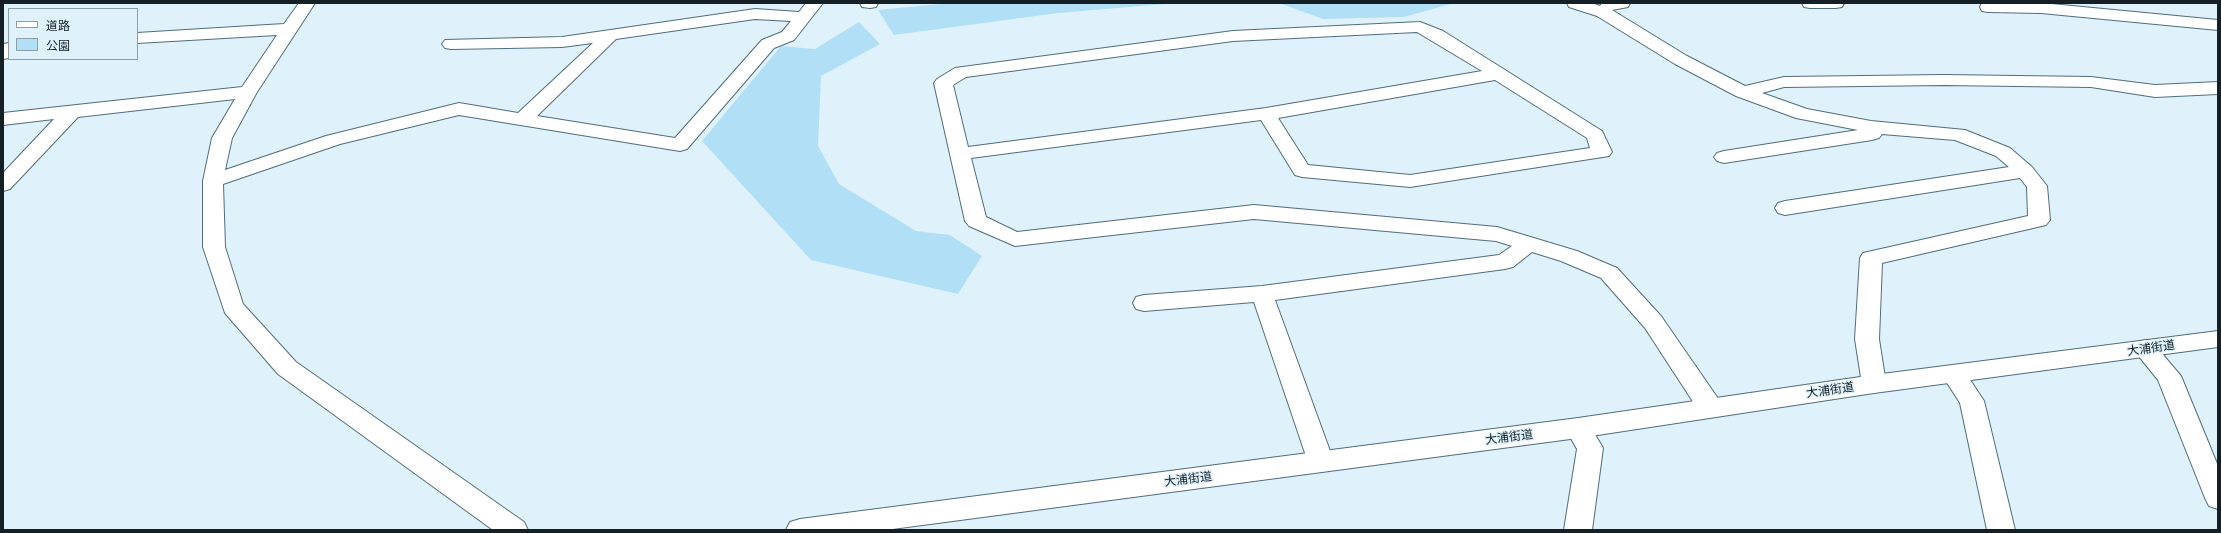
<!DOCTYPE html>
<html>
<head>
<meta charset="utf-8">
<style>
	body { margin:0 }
	#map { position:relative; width:2221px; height:533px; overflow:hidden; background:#dff2fc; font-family:Barlow,"Noto Sans JP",sans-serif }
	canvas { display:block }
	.frame { position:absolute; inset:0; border:4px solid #142025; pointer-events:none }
	.legend { position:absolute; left:8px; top:8px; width:130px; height:52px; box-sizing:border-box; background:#dff2fc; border:1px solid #8e9ea6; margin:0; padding:5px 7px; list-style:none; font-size:12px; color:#142025 }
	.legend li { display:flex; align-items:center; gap:8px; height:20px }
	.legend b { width:20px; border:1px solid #8e9ea6 }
</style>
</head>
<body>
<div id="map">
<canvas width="2221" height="533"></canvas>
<div class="frame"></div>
<ul class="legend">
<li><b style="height:5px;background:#fff"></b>道路</li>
<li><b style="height:11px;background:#b0dff6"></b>公園</li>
</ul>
</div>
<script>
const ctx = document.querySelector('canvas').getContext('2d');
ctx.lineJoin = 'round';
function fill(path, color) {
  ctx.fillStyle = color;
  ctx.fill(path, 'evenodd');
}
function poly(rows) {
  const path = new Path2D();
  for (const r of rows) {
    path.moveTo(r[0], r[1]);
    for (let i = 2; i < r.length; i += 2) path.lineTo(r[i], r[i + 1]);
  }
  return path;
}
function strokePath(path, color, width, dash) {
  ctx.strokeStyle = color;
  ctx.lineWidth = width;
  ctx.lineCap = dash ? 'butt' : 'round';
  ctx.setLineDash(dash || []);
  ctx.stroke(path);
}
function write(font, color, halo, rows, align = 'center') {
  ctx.font = font + ' Barlow,"Noto Sans JP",sans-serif';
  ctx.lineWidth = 3;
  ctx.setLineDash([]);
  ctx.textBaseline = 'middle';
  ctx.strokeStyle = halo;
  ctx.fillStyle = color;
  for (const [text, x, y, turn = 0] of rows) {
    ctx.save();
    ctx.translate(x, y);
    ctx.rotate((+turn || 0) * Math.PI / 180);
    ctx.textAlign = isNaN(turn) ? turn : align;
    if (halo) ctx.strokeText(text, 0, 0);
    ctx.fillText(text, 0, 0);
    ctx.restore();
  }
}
fill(poly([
	[950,3,1176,3,1058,13,894,35,878,10],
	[1279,3,1454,3,1404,17,1323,19],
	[859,22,880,44,821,76,818,146,839,184,916,231,950,235,982,256,958,294,811,260,702,141,781,46,815,49]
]), '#b0dff6');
const minor = poly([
	[299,3,315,3,257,92,232,138,225,170,326,136,459,103,518,113,593,43,562,47,451,49,445,48,442,44,445,40,562,37,755,9,799,12,806,3,823,3,794,40,774,48,687,149,680,151,459,115,340,144,223,184,225,247,243,304,296,362,524,522,528,530,493,530,278,374,225,313,203,247,203,181,212,138,235,99,78,117,10,189,3,191,3,173,54,119,3,125,3,113,242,87,277,35,137,43,137,33,284,24,299,3],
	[755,19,791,21,782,32,762,40,675,138,537,116,616,39,755,19],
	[860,3,878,3,876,7,870,8,862,7,860,3],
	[1567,3,1592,3,1600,6,1602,3,1630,3,1628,7,1612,10,1687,56,1745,86,1784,77,1944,75,2091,77,2155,85,2218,82,2218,94,2155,97,2091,87,1944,85,1784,87,1762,93,1807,109,1871,121,1965,130,2010,148,2032,167,2047,186,2050,220,2046,225,1882,263,1879,339,1886,384,1883,390,1874,393,1865,390,1862,384,1855,339,1860,258,1863,253,2028,216,2027,187,2020,178,1785,215,1778,213,1775,208,1778,203,1785,201,2009,167,1996,156,1955,140,1882,134,1879,138,1872,140,1724,163,1717,161,1714,157,1717,153,1724,151,1858,130,1796,118,1736,96,1675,64,1597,16,1569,7,1567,3],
	[1802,3,1844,3,1842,7,1836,8,1810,8,1804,7,1802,3],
	[1982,3,2041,3,2218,20,2218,30,2041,13,1988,12,1982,11,1980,7,1982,3],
	[1420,22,1443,31,1602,131,1612,152,1609,156,1410,187,1302,177,1295,175,1261,120,971,158,986,217,1017,232,1254,205,1497,227,1577,251,1617,268,1661,316,1719,400,1722,407,1719,414,1710,416,1701,414,1645,328,1601,278,1561,261,1532,252,1513,267,1505,269,1275,300,1334,462,1330,469,1321,472,1312,469,1308,462,1254,302,1144,311,1136,309,1133,303,1136,297,1144,295,1262,286,1499,255,1512,246,1496,241,1254,219,1015,246,969,226,965,221,934,83,937,79,955,68,1233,31,1420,22],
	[1417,32,1482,71,1266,108,968,147,953,85,966,77,1233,41,1417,32],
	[1495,80,1587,138,1590,148,1410,175,1308,165,1278,118,1495,80],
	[9,43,9,58,3,59,3,44,9,43],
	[2145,340,2153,343,2181,376,2218,466,2218,509,2209,506,2205,498,2158,380,2133,349,2137,343,2145,340],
	[1954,366,1963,369,1984,401,2015,530,1987,530,1960,403,1942,375,1945,369,1954,366],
	[1578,418,1587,421,1603,448,1592,530,1564,530,1577,449,1565,428,1569,421,1578,418]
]);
const tertiary = poly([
	[2218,331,2218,347,1874,393,1578,438,885,530,786,530,790,522,800,519,1578,418,1874,375,2218,331]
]);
strokePath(minor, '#506d7b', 2);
strokePath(tertiary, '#506d7b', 2);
fill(minor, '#fff');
fill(tertiary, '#fff');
write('12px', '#142025', '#dff2fc', [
	["大浦街道",2151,348,-8],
	["大浦街道",1830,390,-8],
	["大浦街道",1509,437,-7],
	["大浦街道",1188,479,-7]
]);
</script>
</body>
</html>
